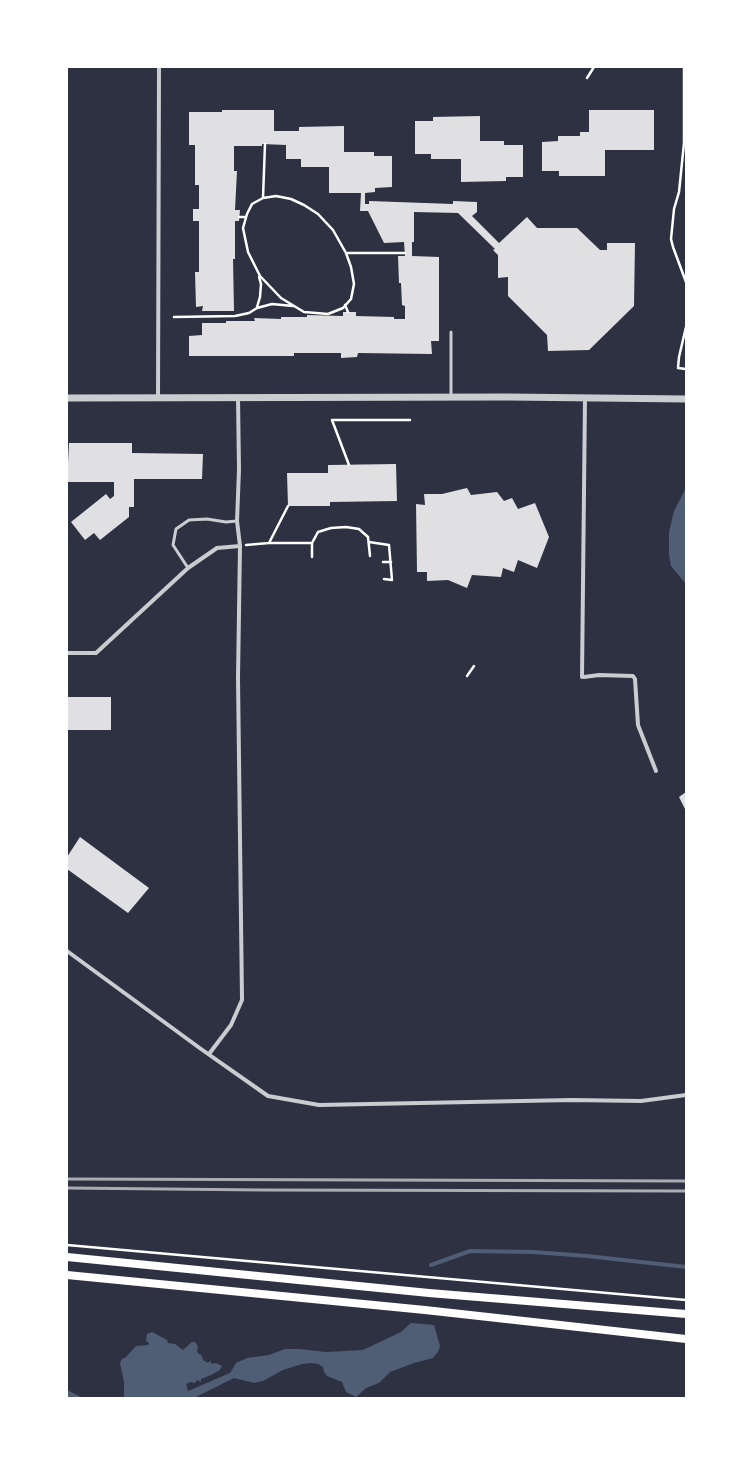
<!DOCTYPE html>
<html>
<head>
<meta charset="utf-8">
<style>
	body { margin:0 }
	#map { position:relative; width:753px; height:1465px; overflow:hidden; background:#2d3142; font-family:"Nunito Sans",sans-serif }
	canvas { display:block }
	.frame { position:absolute; inset:0; border:68px solid #fff; pointer-events:none }
</style>
</head>
<body>
<div id="map">
<canvas width="753" height="1465"></canvas>
<div class="frame"></div>
</div>
<script>
const ctx = document.querySelector('canvas').getContext('2d');
ctx.lineJoin = 'round';
function fill(path, color) {
  ctx.fillStyle = color;
  ctx.fill(path, 'evenodd');
}
function poly(rows) {
  const path = new Path2D();
  for (const r of rows) {
    path.moveTo(r[0], r[1]);
    for (let i = 2; i < r.length; i += 2) path.lineTo(r[i], r[i + 1]);
  }
  return path;
}
function strokePath(path, color, width, dash) {
  ctx.strokeStyle = color;
  ctx.lineWidth = width;
  ctx.lineCap = dash ? 'butt' : 'round';
  ctx.setLineDash(dash || []);
  ctx.stroke(path);
}
fill(poly([
	[686,488,686,584,671,566,669,555,669,532,674,511],
	[411,1323,434,1325,440,1346,438,1352,433,1358,414,1363,390,1372,379,1383,366,1388,356,1397,346,1392,342,1382,327,1376,324,1372,323,1367,318,1364,311,1363,302,1364,283,1370,263,1381,254,1383,234,1378,194,1398,124,1398,124,1382,120,1363,122,1359,126,1357,136,1346,148,1345,149,1343,146,1341,147,1334,152,1332,167,1340,168,1343,175,1344,183,1350,192,1342,195,1342,198,1346,197,1352,202,1356,203,1360,208,1363,210,1361,212,1364,216,1363,222,1366,220,1370,211,1375,201,1379,201,1382,197,1380,195,1383,190,1382,186,1384,188,1391,230,1373,236,1363,247,1358,269,1355,285,1349,300,1349,326,1352,363,1350,401,1332],
	[67,1390,83,1398,67,1398]
]), '#4f5d75');
strokePath(poly([
	[431,1265,470,1251,533,1252,587,1256,686,1267]
]), '#4f5d75', 4);
fill(poly([
	[222,110,274,110,274,131,299,131,299,127,344,126,344,152,374,152,374,156,392,156,392,187,375,188,375,192,365,193,365,204,369,204,369,201,453,204,453,201,477,202,477,212,472,216,499,243,527,217,537,228,577,228,600,250,607,250,607,243,635,243,634,306,589,350,548,351,547,335,508,296,508,277,498,278,498,255,493,250,495,249,458,213,414,212,414,242,412,242,412,256,439,257,439,341,431,341,432,354,358,353,357,357,341,358,341,353,294,353,294,356,189,356,189,336,202,335,202,323,226,323,226,321,255,321,254,318,281,319,281,317,307,317,307,315,343,316,343,312,356,312,356,316,394,317,394,319,405,319,405,306,402,305,401,283,399,283,398,256,405,256,404,242,384,243,368,211,360,211,361,193,329,193,329,167,301,167,301,159,286,159,286,145,262,144,262,146,234,146,234,171,237,171,235,210,240,210,239,221,235,221,235,259,233,259,234,311,202,311,203,306,196,307,195,272,199,272,199,221,193,221,193,209,199,209,199,185,195,185,195,145,189,145,189,112,222,112],
	[589,110,654,110,654,150,605,150,605,176,559,176,559,171,542,171,542,142,558,141,558,136,580,136,580,132,589,132],
	[480,116,480,141,504,141,504,145,523,145,523,177,506,177,506,181,461,182,461,159,431,159,431,154,415,154,415,121,433,121,433,117],
	[69,443,132,443,132,453,203,454,202,479,134,479,134,507,129,507,129,517,100,540,94,533,85,540,71,522,106,494,110,499,114,496,114,482,67,482],
	[396,464,397,501,330,502,330,506,288,506,287,473,328,473,328,465],
	[467,488,471,495,497,492,504,501,512,498,518,509,535,503,549,537,537,568,518,560,514,572,503,568,501,577,472,575,467,588,448,580,427,581,427,572,417,572,416,504,425,505,424,494,442,494],
	[67,697,111,697,111,730,67,730],
	[686,792,686,808,685,809,679,797],
	[80,837,149,888,128,913,67,869,67,857]
]), '#e0e0e3');
strokePath(poly([
	[684,67,684,143,679,192,674,209,671,239,673,247,686,282],
	[587,78,594,67],
	[263,198,265,144],
	[239,217,246,217],
	[346,253,351,267,354,284,351,299,343,308,328,314,304,312,281,298,260,276,248,252,243,228,247,214,252,204,263,198,276,196,291,199,304,205,318,214,333,230,346,253,405,253],
	[345,305,348,312],
	[257,307,260,297,261,284,259,277],
	[174,317,235,316,249,313,257,308,272,304,293,306],
	[686,327,679,357,678,368,686,369],
	[349,465,332,420,410,420],
	[369,542,389,545,392,580,384,579],
	[269,543,288,506],
	[246,545,269,543,312,543],
	[312,557,312,543,318,532,331,528,346,527,359,529,368,537,370,556],
	[383,562,391,562],
	[467,676,474,666],
	[67,1245,686,1300]
]), '#fff', 2.5);
strokePath(poly([
	[451,332,451,397],
	[188,568,173,545,176,529,189,520,207,519,226,522,237,521]
]), '#caccd0', 3);
strokePath(poly([
	[158,398,159,67],
	[67,653,96,653,188,568,217,548,240,546],
	[582,677,585,398],
	[584,677,599,675,633,676,635,679,638,725,656,771],
	[67,951,201,1049,268,1096,319,1105,572,1100,641,1101,686,1095],
	[209,1054,231,1025,242,1000,238,678,240,546,237,521,239,470,238,397]
]), '#caccd0', 4);
strokePath(poly([
	[67,398,508,397,686,399]
]), '#caccd0', 7);
strokePath(poly([
	[67,1257,429,1293,686,1314],
	[67,1275,425,1310,686,1339]
]), '#fff', 8);
strokePath(poly([
	[67,1179,686,1181],
	[67,1188,263,1190,686,1191]
]), '#abadb3', 3);
</script>
</body>
</html>
